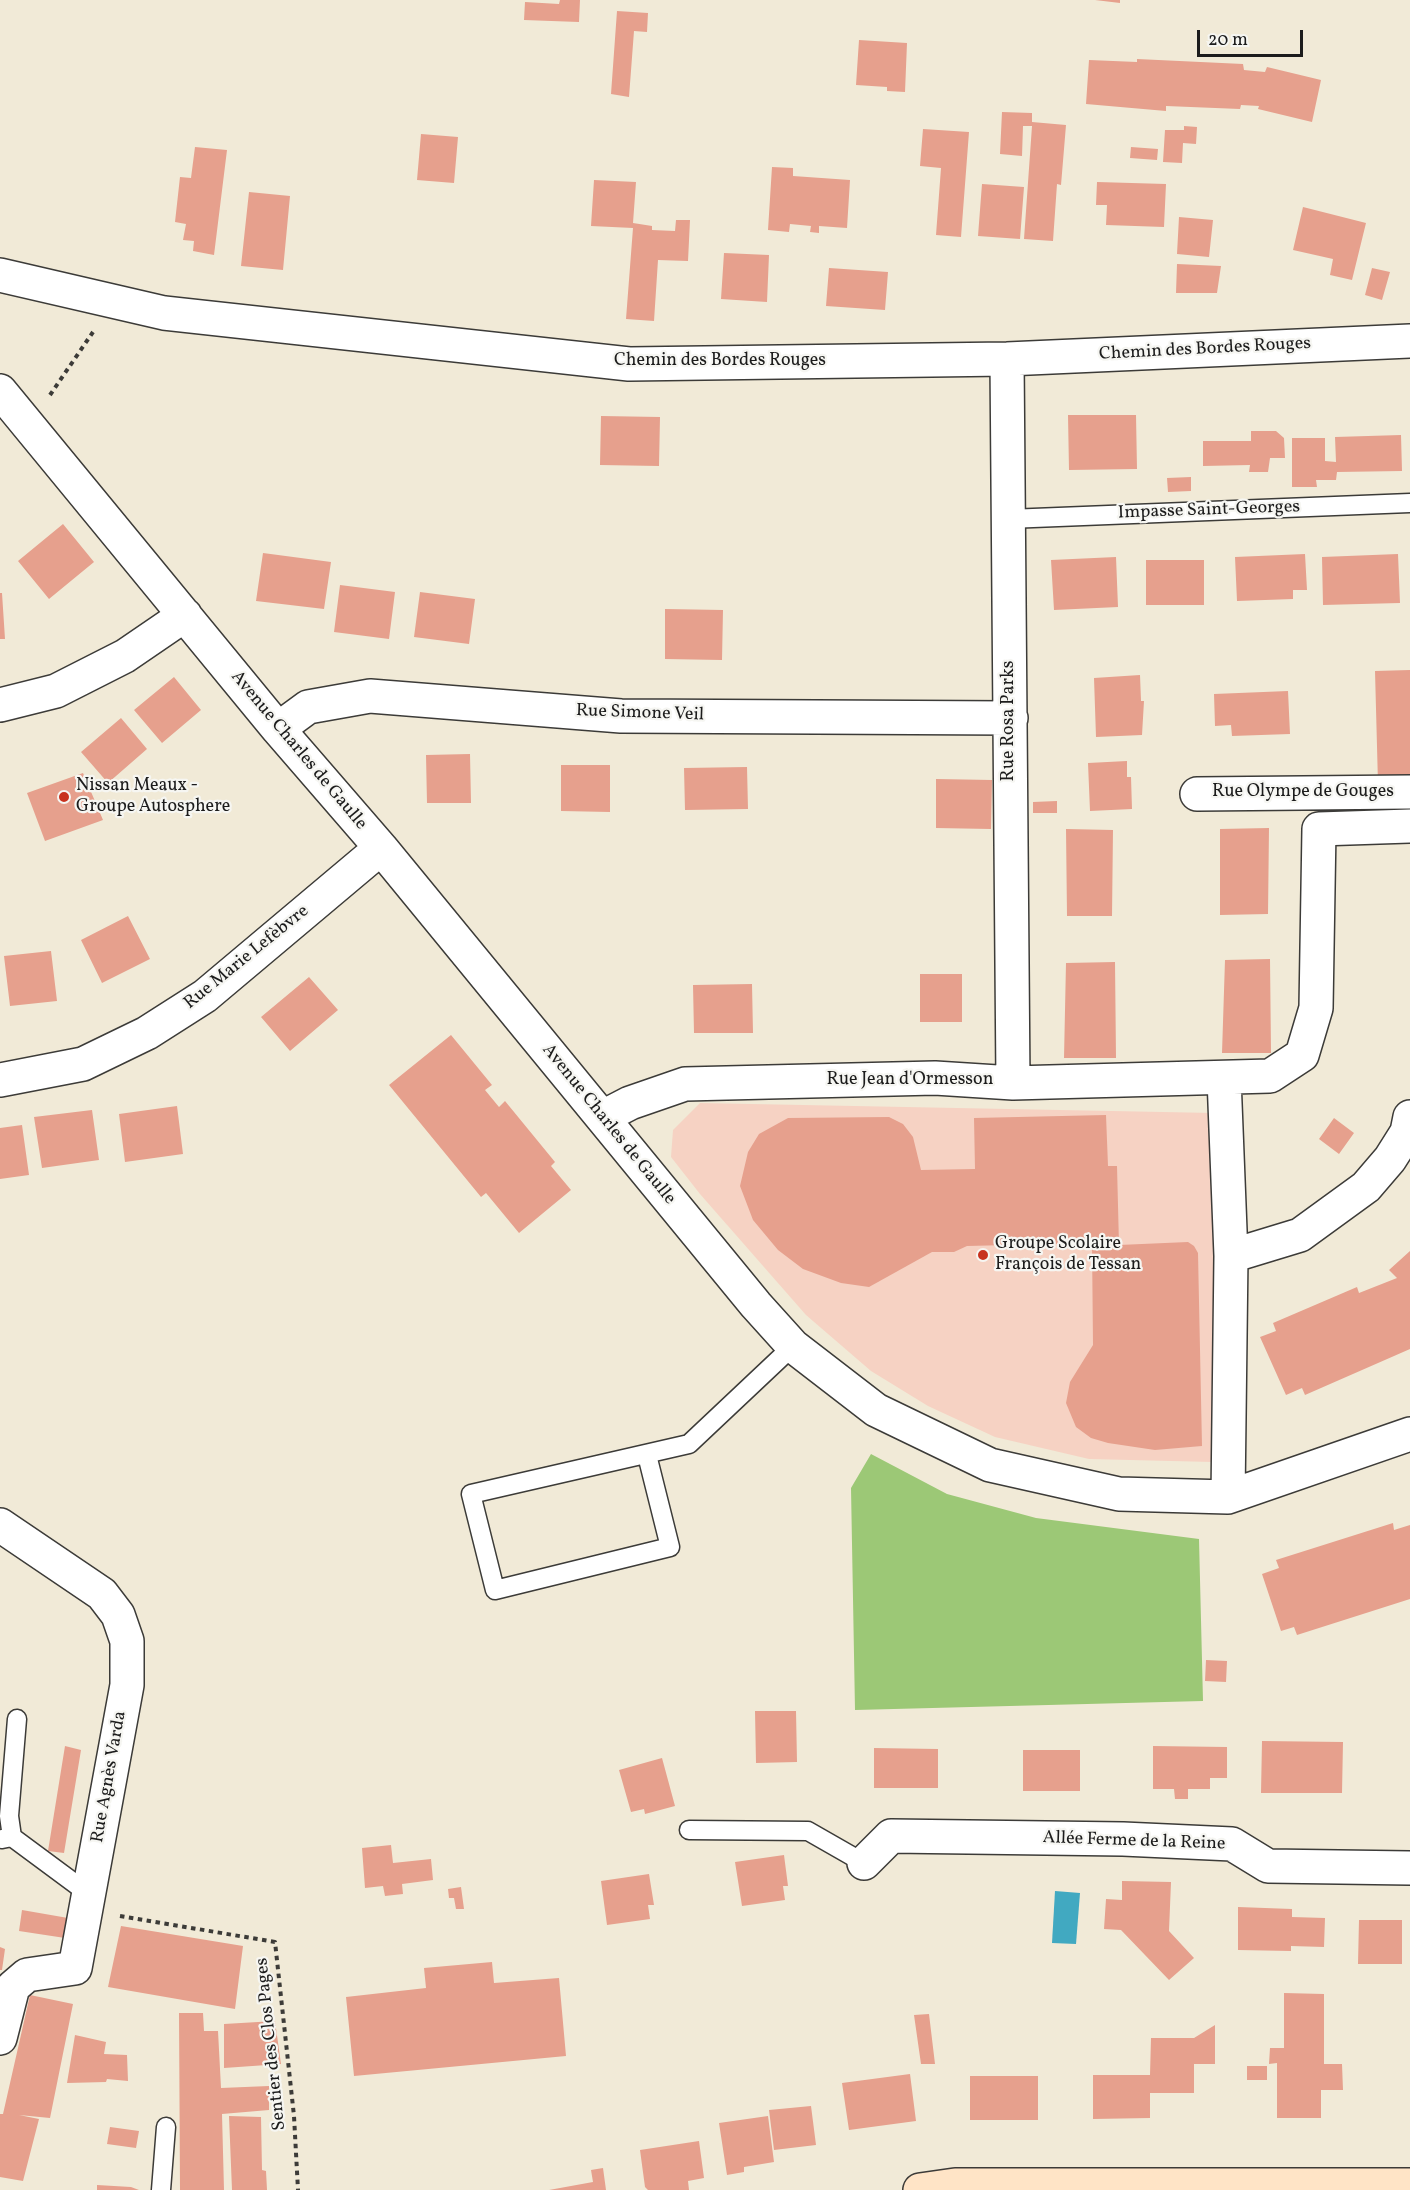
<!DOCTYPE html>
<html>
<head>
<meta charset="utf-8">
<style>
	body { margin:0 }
	#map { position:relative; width:1410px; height:2190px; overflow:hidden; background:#f1ead7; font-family:Vollkorn,serif }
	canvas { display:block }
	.scale { position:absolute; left:1197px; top:30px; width:106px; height:27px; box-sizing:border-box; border:3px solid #1c1c1c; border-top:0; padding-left:8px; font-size:18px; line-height:21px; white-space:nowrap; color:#1c1c1c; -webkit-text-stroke:4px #f6f6f2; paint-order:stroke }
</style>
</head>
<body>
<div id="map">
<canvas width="1410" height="2190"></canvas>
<div class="scale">20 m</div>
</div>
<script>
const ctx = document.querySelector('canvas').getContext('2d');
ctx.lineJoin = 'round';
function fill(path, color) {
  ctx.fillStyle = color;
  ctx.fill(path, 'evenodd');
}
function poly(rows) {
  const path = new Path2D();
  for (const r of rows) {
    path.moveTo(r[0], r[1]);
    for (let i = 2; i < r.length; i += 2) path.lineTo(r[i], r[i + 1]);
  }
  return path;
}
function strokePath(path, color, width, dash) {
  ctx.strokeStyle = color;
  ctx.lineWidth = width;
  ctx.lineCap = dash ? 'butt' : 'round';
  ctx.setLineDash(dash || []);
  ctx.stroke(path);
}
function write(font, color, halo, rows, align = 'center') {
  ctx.font = font + ' Vollkorn,serif';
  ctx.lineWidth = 4.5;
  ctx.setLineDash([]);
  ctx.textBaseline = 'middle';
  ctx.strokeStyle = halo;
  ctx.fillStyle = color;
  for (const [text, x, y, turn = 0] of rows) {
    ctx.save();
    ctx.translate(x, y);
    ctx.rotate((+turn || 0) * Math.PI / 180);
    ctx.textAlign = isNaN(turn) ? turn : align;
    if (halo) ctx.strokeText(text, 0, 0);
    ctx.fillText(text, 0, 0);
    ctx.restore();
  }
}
fill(poly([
	[700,1103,1214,1113,1213,1462,1089,1459,995,1437,928,1406,871,1371,806,1315,700,1194,671,1157,673,1130]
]), '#f6d2c3');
fill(poly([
	[871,1454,947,1494,1036,1518,1199,1539,1203,1701,855,1710,851,1488]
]), '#9cc876');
fill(poly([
	[1055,1891,1080,1893,1076,1944,1052,1943]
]), '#41a9c1');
fill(poly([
	[560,0,580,0,579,22,524,20,525,2,559,4],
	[1095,0,1120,0,1120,3],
	[617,11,648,13,647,32,634,31,629,97,611,94],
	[859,40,907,43,905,92,887,91,887,87,856,85],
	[1137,59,1243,64,1244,70,1265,72,1267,67,1321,80,1312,122,1258,109,1259,106,1241,105,1240,109,1166,106,1166,111,1086,104,1089,60,1137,62],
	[1002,112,1032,113,1032,122,1066,125,1061,185,1057,184,1053,241,1024,239,1032,126,1023,126,1022,156,1000,154],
	[1184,126,1197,127,1196,144,1183,143,1182,163,1163,162,1165,130,1184,130],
	[923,129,969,132,961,237,936,235,941,168,920,166],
	[421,134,458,137,454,183,417,180],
	[195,147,227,150,214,255,193,251,194,241,183,240,186,224,175,222,180,177,191,178],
	[1131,147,1158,149,1157,160,1130,158],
	[772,167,793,168,793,176,850,180,847,228,819,226,819,233,810,232,811,226,790,224,789,232,768,230],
	[594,180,636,182,633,223,652,226,652,230,675,231,676,220,690,220,688,261,658,260,654,321,626,319,633,228,591,226],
	[1097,182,1166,184,1164,227,1106,225,1107,205,1096,205],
	[982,184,1024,187,1020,239,978,236],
	[249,192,290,196,283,270,241,266],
	[1303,207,1366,223,1352,280,1330,275,1333,259,1293,250],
	[1179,217,1213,220,1209,257,1177,254],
	[724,253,769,255,767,302,721,299],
	[1177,264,1221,266,1217,293,1176,293],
	[829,268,888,272,885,310,826,306],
	[1372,268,1390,272,1382,300,1365,295],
	[1068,415,1136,415,1137,469,1069,470],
	[601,416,660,417,659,466,600,465],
	[1251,431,1276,431,1284,438,1285,458,1270,458,1268,472,1249,472,1250,465,1203,466,1203,441,1251,441],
	[1401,435,1402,471,1337,472,1336,480,1316,480,1317,487,1292,487,1292,438,1325,438,1325,461,1336,462,1335,437],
	[1191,477,1191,491,1168,492,1167,478],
	[63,524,94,562,49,599,18,561],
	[263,553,331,562,324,609,256,601],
	[1305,554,1307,590,1293,590,1293,599,1237,601,1235,557],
	[1398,554,1400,603,1323,605,1322,557],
	[1116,557,1118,607,1054,610,1051,560],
	[1146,560,1204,560,1204,605,1146,605],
	[340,585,395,592,389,639,334,632],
	[420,592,475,599,469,644,414,637],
	[0,593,2,593,5,639,0,639],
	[665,609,723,610,722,660,665,659],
	[1410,670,1410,783,1378,784,1375,671],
	[1140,675,1141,701,1144,701,1142,735,1096,737,1094,678],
	[174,677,201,710,162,743,134,710],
	[1288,691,1290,734,1232,736,1231,725,1215,726,1214,694],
	[121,718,147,749,108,783,81,752],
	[470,754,471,803,427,803,426,755],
	[1127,761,1127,777,1131,777,1132,809,1090,811,1088,763],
	[561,765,610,765,610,812,561,811],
	[747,767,748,809,685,810,684,768],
	[83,773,103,820,45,841,27,793],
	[936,779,992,780,991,829,936,828],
	[1057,801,1057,813,1033,813,1033,802],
	[1269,828,1268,914,1220,915,1220,829],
	[1066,829,1113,830,1112,916,1067,916],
	[128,916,150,959,102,983,81,940],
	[51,951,57,1001,10,1006,4,956],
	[1270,959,1271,1053,1222,1053,1225,960],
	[1115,962,1116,1058,1064,1058,1066,963],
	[920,974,962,974,962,1022,920,1022],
	[309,977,338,1010,290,1051,261,1017],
	[752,984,753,1033,694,1033,693,985],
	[451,1035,492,1085,485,1090,499,1107,505,1101,555,1162,551,1166,571,1190,519,1233,486,1193,481,1197,389,1085],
	[177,1106,183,1154,125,1162,119,1114],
	[92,1110,99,1160,42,1168,34,1117],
	[1106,1115,1108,1166,1117,1166,1119,1245,1188,1242,1194,1246,1198,1253,1202,1446,1155,1450,1108,1443,1091,1438,1076,1427,1066,1403,1070,1382,1093,1345,1092,1243,967,1246,954,1252,932,1252,869,1287,841,1283,803,1269,778,1250,753,1220,740,1186,748,1152,759,1134,788,1118,889,1117,903,1124,913,1137,921,1170,975,1169,974,1118],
	[1334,1118,1354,1133,1339,1154,1319,1139],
	[22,1125,29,1175,0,1179,0,1128],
	[1410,1251,1410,1349,1305,1395,1302,1388,1286,1395,1260,1337,1276,1331,1273,1323,1357,1287,1359,1293,1397,1278,1389,1270],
	[1393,1523,1394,1530,1410,1525,1410,1599,1297,1635,1294,1627,1281,1631,1262,1574,1279,1568,1276,1560],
	[1206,1660,1227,1661,1226,1682,1205,1681],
	[755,1711,796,1711,797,1762,756,1763],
	[1262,1741,1343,1742,1342,1793,1261,1793],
	[65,1746,81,1750,64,1853,48,1851],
	[1153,1746,1227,1747,1227,1778,1210,1778,1210,1789,1188,1789,1188,1799,1175,1799,1174,1789,1153,1789],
	[874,1748,938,1749,938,1788,874,1788],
	[1023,1750,1080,1750,1080,1791,1023,1791],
	[662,1758,675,1806,645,1814,644,1809,631,1812,619,1770],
	[391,1845,393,1863,431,1859,433,1880,402,1884,403,1894,385,1896,383,1886,365,1888,362,1848],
	[784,1855,788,1886,783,1886,785,1900,742,1906,735,1862],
	[649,1874,654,1905,648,1905,650,1919,607,1925,601,1881],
	[1122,1881,1171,1882,1169,1931,1194,1958,1169,1980,1121,1930,1104,1929,1106,1899,1122,1900],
	[461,1887,464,1909,456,1909,454,1898,449,1898,448,1889],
	[1238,1907,1292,1909,1292,1917,1325,1918,1324,1947,1291,1946,1291,1951,1238,1950],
	[22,1910,68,1918,65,1938,19,1931],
	[1359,1920,1402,1920,1402,1964,1358,1964],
	[121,1926,243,1946,235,2009,108,1987],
	[0,1947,5,1949,2,1970,0,1970],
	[492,1962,494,1983,559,1978,566,2056,354,2076,346,1997,426,1988,424,1968],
	[1284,1993,1324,1994,1324,2064,1342,2064,1343,2090,1321,2090,1321,2118,1277,2118,1277,2063,1269,2064,1270,2048,1284,2048],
	[30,1995,73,2004,50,2118,19,2115,39,2119,23,2181,0,2177,0,2114,3,2114],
	[179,2013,203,2013,204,2031,218,2031,221,2088,269,2086,269,2110,222,2114,224,2190,180,2190],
	[929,2014,935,2064,921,2064,914,2015],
	[275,2021,281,2064,224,2068,224,2024],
	[1215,2025,1215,2064,1194,2064,1194,2093,1150,2093,1150,2118,1093,2119,1093,2075,1150,2075,1151,2038,1194,2038],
	[75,2035,106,2042,104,2054,127,2055,128,2081,107,2079,106,2082,67,2083],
	[1247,2066,1267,2066,1267,2080,1247,2080],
	[910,2074,916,2121,849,2130,842,2083],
	[970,2076,1038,2076,1038,2120,970,2120],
	[811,2106,816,2145,774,2150,769,2110],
	[229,2116,261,2117,262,2170,266,2171,267,2190,232,2190],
	[768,2116,774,2162,744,2167,744,2172,727,2175,719,2123],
	[110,2127,139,2131,136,2148,107,2144],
	[699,2141,704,2178,688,2181,689,2190,648,2190,645,2187,640,2150],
	[603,2168,606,2190,549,2190,593,2182,591,2170],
	[97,2185,131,2187,139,2190,97,2190]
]), '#e6a08d');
const lane = poly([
	[1008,519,1410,503],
	[647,1455,670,1547,495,1590,471,1494,689,1444,793,1346],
	[689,1830,808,1831,864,1863],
	[12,1837,9,1816,17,1719],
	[2,1839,12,1837,89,1894],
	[161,2190,166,2127]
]);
const street = poly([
	[0,275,164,313,629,364,1007,359,1410,341],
	[1007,359,1013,1083],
	[0,391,278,729,381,848,756,1305,793,1346,876,1410,990,1465,1119,1494,1228,1497,1410,1434],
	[0,705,56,691,125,656,185,615],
	[278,729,308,707,370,696,621,716,1011,718],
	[1197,794,1410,792],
	[1224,1078,1231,1256,1228,1497],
	[0,1080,83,1064,147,1033,205,996,381,848],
	[603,1117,630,1103,685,1084,935,1078,1013,1083,1270,1076,1302,1055,1316,1008,1319,829,1410,826],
	[1231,1256,1300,1235,1366,1187,1390,1159,1407,1132,1410,1117],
	[0,1525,102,1594,118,1615,127,1641,127,1685,75,1968,27,1975,13,1987,0,2038],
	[864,1863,891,1836,1123,1839,1232,1844,1268,1866,1410,1868]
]);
const secondary = poly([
	[920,2190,955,2185,1410,2185]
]);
strokePath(lane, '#3c3b38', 21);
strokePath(street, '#3c3b38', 36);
strokePath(secondary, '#3c3b38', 36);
strokePath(poly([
	[50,395,93,332],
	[120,1916,275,1942,294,2116,298,2190]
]), '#3c3b38', 4, [4.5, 4.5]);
strokePath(lane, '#fff', 18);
strokePath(street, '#fff', 33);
strokePath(secondary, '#ffe4c6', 33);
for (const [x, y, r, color] of [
	[64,797,6,"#c8321e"],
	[983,1255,6,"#c8321e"]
]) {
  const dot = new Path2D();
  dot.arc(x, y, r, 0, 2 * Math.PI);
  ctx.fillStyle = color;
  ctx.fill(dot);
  strokePath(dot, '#f6f6f2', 2);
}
write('18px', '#1c1c1c', '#f6f6f2', [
	["Chemin des Bordes Rouges",1205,350,-3],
	["Chemin des Bordes Rouges",720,362],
	["Impasse Saint-Georges",1209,511,-2],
	["Rue Simone Veil",640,714,2],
	["Rue Rosa Parks",1010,721,-90],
	["Avenue Charles de Gaulle",298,751,50],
	["Rue Olympe de Gouges",1303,793],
	["Rue Marie Lefèbvre",247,958,-39],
	["Rue Jean d'Ormesson",910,1081],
	["Avenue Charles de Gaulle",608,1125,51],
	["Rue Agnès Varda",110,1777,-80],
	["Allée Ferme de la Reine",1134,1842,2],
	["Sentier des Clos Pages",272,2044,-96]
]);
write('18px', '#1c1c1c', '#f6f6f2', [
	["Nissan Meaux -",76,787],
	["Groupe Autosphere",76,808],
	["Groupe Scolaire",995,1245],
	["François de Tessan",995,1266]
], 'left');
</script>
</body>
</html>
